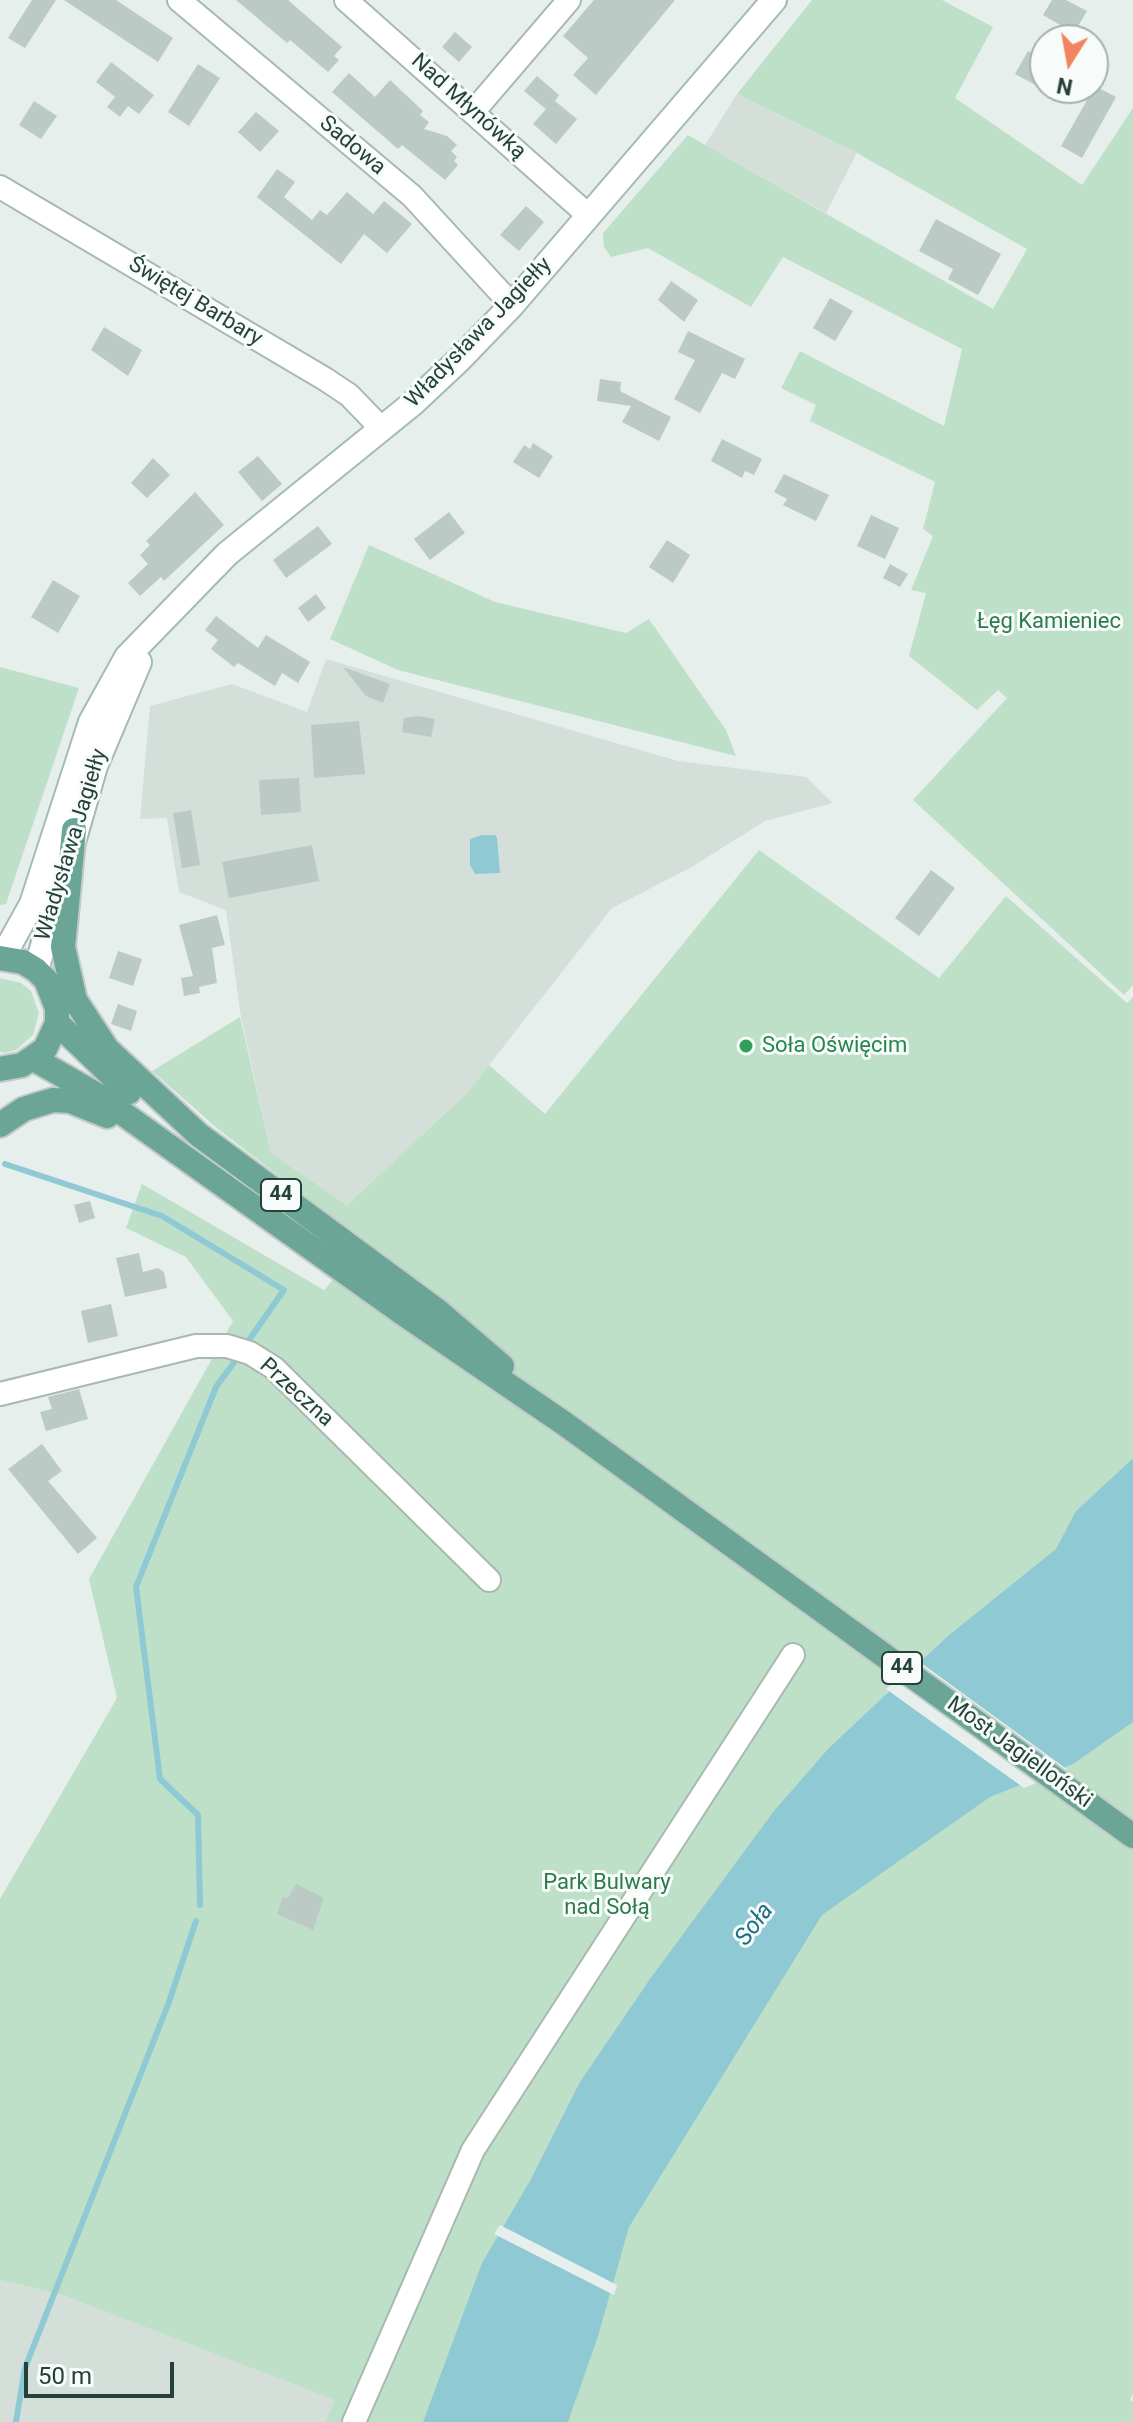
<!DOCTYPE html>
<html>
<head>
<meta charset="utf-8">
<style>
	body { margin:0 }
	#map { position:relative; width:1133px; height:2422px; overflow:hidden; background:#e6efeb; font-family:Roboto,sans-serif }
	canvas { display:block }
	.north { position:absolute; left:1029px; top:24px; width:80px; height:80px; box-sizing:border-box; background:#f7fbf9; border:2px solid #a3b1ad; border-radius:50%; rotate:191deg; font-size:22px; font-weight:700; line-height:32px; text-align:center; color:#24423a }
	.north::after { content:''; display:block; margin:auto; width:28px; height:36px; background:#f4845f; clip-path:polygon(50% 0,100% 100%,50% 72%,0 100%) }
	.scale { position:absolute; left:24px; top:2362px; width:150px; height:36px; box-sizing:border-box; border:4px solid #24423a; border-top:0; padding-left:10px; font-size:24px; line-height:28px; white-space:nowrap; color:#24423a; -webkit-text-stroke:6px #f7fbf9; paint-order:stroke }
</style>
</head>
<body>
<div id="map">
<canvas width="1133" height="2422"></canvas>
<div class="north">N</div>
<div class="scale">50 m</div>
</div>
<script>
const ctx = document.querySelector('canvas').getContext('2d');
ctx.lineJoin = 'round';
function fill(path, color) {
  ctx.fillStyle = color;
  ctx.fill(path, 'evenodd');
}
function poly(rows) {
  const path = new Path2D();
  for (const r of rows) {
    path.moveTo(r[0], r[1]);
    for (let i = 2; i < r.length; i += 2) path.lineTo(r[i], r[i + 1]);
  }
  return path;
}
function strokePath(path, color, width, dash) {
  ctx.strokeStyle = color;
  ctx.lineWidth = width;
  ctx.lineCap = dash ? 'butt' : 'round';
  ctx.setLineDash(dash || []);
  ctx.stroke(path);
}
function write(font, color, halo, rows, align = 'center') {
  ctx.font = font + ' Roboto,sans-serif';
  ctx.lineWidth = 6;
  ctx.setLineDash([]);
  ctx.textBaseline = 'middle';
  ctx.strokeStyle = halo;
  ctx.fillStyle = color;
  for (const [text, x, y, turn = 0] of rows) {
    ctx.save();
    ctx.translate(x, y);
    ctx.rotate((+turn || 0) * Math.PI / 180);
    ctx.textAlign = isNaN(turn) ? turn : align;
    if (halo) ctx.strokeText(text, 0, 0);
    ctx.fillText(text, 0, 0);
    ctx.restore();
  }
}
fill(poly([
	[737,94,857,153,826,213,705,145],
	[326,659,678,761,806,777,833,803,765,821,690,868,612,908,468,1092,347,1205,271,1153,241,1017,226,910,179,892,167,818,140,819,150,706,232,684,307,712],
	[0,2280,62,2295,336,2400,325,2422,0,2422]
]), '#d4dfda');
fill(poly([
	[812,0,942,0,993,27,955,98,1082,185,1133,108,1133,985,1124,995,913,800,1007,698,998,690,977,710,909,656,926,593,911,590,933,536,923,529,935,482,810,421,816,405,781,388,800,351,944,426,962,349,783,257,751,307,648,248,611,257,604,247,603,233,688,135,993,309,1027,249,857,153,737,94],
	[369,545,495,602,626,633,649,619,726,730,736,756,398,670,330,639],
	[0,667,79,688,6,904,0,905],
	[759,850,939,978,1006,896,1127,1003,1133,997,1133,1458,1076,1511,1133,1586,1133,2393,1130,2400,1133,2402,1133,2422,325,2422,335,2400,62,2295,0,2280,0,1899,117,1698,89,1579,233,1321,186,1257,126,1228,142,1184,324,1290,365,1243,218,1129,152,1071,240,1017,271,1153,347,1205,468,1092,489,1065,545,1114],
	[0,978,21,983,31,991,39,1013,33,1035,16,1050,5,1053,0,1052]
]), '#bfe0c8');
fill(poly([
	[482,835,495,835,497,838,500,873,475,874,470,865,470,839],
	[1133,1458,1133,1722,1073,1764,990,1797,822,1915,629,2227,598,2336,568,2422,423,2422,482,2263,531,2179,580,2082,650,1979,774,1811,828,1749,948,1636,1056,1549,1076,1511]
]), '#8ec9d4');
fill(poly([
	[917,1660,1068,1770,1024,1788,886,1689],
	[500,2225,617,2285,614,2295,494,2234]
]), '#e6efeb');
strokePath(poly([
	[5,1164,162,1216,284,1290,249,1340],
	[200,1905,198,1815,160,1779,136,1587,216,1387,235,1361],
	[16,2422,25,2368,169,2002,196,1921]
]), '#8ec9d4', 6);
fill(poly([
	[32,0,56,0,25,48,8,38],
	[64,0,116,0,173,38,158,62],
	[236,0,288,0,342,47,334,56,339,60,328,72,290,40,287,43],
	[594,0,675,0,596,95,573,75,588,58,563,36],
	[1052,0,1066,0,1087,11,1074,33,1043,15],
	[455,32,472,47,459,62,442,47],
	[1028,51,1045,60,1045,90,1015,74],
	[111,62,154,95,139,114,128,106,120,117,107,107,115,97,96,82],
	[198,64,220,78,189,126,168,112],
	[349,73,375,97,390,80,423,111,420,115,429,122,424,129,447,136,457,145,451,151,457,157,454,161,458,165,445,180,402,145,398,149,332,92],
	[537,76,559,95,555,101,577,119,556,144,533,124,546,109,524,91],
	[1095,86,1116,97,1082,158,1061,146],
	[34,101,57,116,41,139,19,125],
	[256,112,279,131,260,152,238,132],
	[277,169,295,182,284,197,312,220,320,210,327,215,347,192,373,214,384,201,412,224,387,253,364,234,341,264,257,197],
	[526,206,544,222,519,251,500,235],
	[936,219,1001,254,978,295,948,279,953,269,919,251],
	[671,281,698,300,684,322,658,300],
	[830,298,853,311,835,341,813,328],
	[104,327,142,350,128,376,91,350],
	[688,331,745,359,735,379,722,373,700,413,674,399,695,360,678,352],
	[600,379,621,382,620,391,671,417,659,441,622,422,631,406,597,401],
	[722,439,762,459,754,475,745,471,742,478,711,461],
	[533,443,553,456,539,478,513,462,524,445,530,449],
	[258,456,282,484,262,501,238,472],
	[153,458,170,475,147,498,131,483],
	[784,474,829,495,816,521,783,505,787,499,774,492],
	[195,492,224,525,164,581,161,577,140,596,128,583,148,564,140,555,150,545,146,541],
	[449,512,465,533,430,560,414,539],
	[871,515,899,528,885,559,857,546],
	[318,526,332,544,286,578,273,560],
	[667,540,690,555,673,583,649,567],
	[890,564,908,574,900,587,883,578],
	[53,580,80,596,58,633,31,617],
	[316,594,326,608,308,622,298,608],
	[216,616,258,648,266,635,310,662,298,683,282,673,275,686,238,663,234,667,211,649,218,640,205,630],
	[343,667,390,684,383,703,366,696],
	[419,716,435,719,431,737,402,732,404,718],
	[359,721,365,774,314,778,311,725],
	[299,778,301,812,261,815,259,780],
	[191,810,200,865,182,868,173,813],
	[312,845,319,881,229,898,222,862],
	[931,870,955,888,919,936,895,918],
	[217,915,225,945,212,948,217,983,199,987,200,993,184,996,181,978,193,976,179,925],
	[118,951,142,959,133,986,109,978],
	[118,1004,137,1011,131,1031,111,1024],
	[90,1201,95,1218,79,1223,74,1205],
	[139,1253,143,1272,158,1268,164,1272,167,1288,125,1297,116,1258],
	[111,1304,118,1336,88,1343,81,1311],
	[79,1389,88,1419,46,1431,40,1412,52,1409,48,1397],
	[42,1444,62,1471,48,1481,97,1538,78,1554,8,1469],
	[296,1884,324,1898,313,1930,277,1914,283,1897,288,1898]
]), '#bbcac4');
const street = poly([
	[179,0,412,196,512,305],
	[346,0,588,215],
	[473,112,569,0],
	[0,187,325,379,349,395,381,428],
	[0,1394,196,1346,227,1346,250,1353,274,1368,489,1580],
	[354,2422,473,2150,793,1655]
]);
const secondary = poly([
	[0,955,6,951,32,904,91,722,127,657,227,554,412,404,460,359,512,305,774,0],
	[36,970,95,766,139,662]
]);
const primary = poly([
	[74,830,63,947,75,1000,107,1049,199,1135,439,1312,502,1366],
	[0,958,23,962,36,970,46,980,57,1008,57,1023,45,1049,22,1065,0,1069],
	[57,1023,129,1092],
	[34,1059,97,1095,401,1312,565,1424,1133,1836],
	[0,1125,24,1109,53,1100,70,1101,107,1116]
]);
strokePath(street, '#a8b8b2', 26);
strokePath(secondary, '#a4bbb3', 28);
strokePath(primary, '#c2cac8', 28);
strokePath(street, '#fff', 22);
strokePath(secondary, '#fff', 24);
strokePath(primary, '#6aa596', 24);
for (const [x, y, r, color] of [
	[746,1046,8,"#2e9e5b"]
]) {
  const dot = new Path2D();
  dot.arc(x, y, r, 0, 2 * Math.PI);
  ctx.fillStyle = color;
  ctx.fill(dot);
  strokePath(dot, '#f7fbf9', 3);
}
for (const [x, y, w] of [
	[281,1195,40],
	[902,1668,40]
]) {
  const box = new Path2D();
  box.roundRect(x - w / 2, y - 16, w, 32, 6);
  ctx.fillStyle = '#f7fbf9';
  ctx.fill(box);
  strokePath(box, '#24423a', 2);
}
write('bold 20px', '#24423a', null, [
	["44",281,1195],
	["44",902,1668]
]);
write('22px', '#24423a', '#f7fbf9', [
	["Nad Młynówką",468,107,42],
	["Sadowa",352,146,40],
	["Świętej Barbary",195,302,31],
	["Władysława Jagiełły",479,333,-46],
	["Władysława Jagiełły",72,845,-73],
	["Przeczna",296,1393,42],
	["Most Jagielloński",1019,1753,36]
]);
write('22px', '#2d7a4b', '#f7fbf9', [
	["Łęg Kamieniec",1049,622],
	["Park Bulwary",607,1883],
	["nad Sołą",607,1908]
]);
write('22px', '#27864d', '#f7fbf9', [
	["Soła Oświęcim",762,1046]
], 'left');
write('italic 24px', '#1c6f80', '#f7fbf9', [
	["Soła",755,1925,-53]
]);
</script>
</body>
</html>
